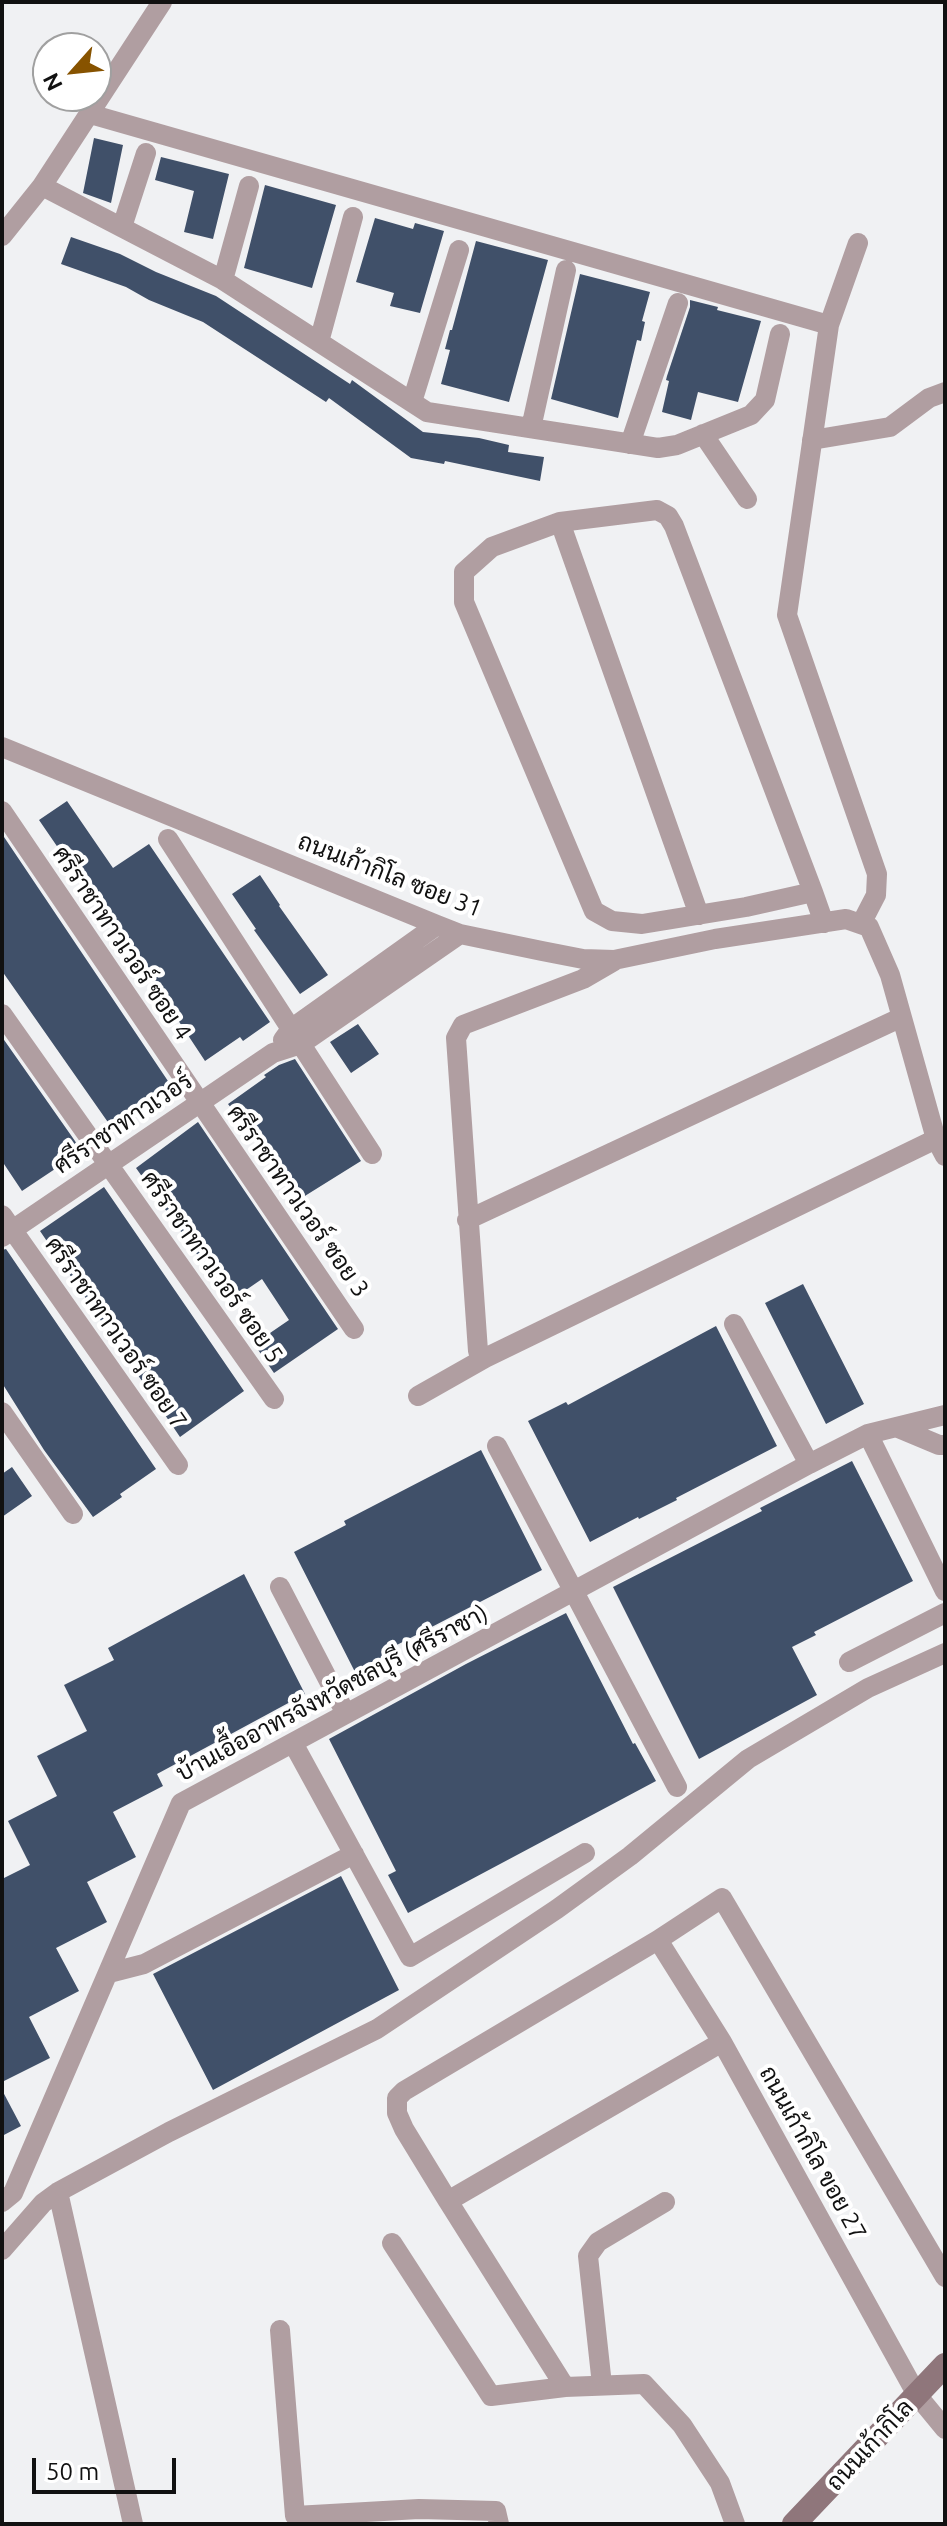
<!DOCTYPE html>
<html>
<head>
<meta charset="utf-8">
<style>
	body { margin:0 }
	#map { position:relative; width:947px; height:2526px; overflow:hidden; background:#f0f1f3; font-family:Ubuntu,sans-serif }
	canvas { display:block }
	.frame { position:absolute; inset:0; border:4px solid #111; pointer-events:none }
	.north { position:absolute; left:32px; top:32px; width:80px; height:80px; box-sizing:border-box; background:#fff; border:2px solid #a0a0a0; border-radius:50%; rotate:243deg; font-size:22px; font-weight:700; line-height:32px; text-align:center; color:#111 }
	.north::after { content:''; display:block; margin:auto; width:28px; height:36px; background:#875300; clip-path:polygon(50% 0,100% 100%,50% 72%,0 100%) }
	.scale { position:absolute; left:32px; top:2458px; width:144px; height:36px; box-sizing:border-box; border:4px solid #111; border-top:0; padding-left:10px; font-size:24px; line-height:28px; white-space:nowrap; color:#111; -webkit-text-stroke:6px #fff; paint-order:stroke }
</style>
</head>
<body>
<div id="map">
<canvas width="947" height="2526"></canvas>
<div class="frame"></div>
<div class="north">N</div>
<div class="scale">50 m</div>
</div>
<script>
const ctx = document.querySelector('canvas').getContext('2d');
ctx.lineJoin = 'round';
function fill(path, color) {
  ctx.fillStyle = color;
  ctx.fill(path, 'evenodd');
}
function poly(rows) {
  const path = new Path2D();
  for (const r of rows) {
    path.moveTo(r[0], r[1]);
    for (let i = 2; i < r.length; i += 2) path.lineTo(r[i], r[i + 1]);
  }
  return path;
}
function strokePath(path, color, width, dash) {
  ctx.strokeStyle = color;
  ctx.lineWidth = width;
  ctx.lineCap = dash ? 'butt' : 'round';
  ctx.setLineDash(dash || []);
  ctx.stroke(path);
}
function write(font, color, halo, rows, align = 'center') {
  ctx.font = font + ' Ubuntu,Sarabun,sans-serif';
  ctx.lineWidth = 8;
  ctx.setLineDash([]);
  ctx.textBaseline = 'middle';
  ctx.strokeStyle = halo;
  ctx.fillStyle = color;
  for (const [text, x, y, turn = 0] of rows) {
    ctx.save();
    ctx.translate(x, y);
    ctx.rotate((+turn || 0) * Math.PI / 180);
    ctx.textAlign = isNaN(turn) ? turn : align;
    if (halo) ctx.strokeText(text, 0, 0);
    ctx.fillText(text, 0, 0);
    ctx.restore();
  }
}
fill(poly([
	[94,138,123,145,111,203,83,193],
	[161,157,229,174,213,239,184,232,194,191,155,180],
	[265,185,336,205,312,288,244,268],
	[375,218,413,229,415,223,444,231,420,313,390,306,394,293,356,282],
	[71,237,120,254,156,272,216,296,350,384,352,380,423,432,479,438,509,445,508,452,544,457,540,481,445,461,444,464,411,458,329,398,326,402,203,322,149,300,126,287,61,264],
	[476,241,548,260,509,402,441,384,450,350,445,349,450,330,452,330],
	[580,274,650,292,642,321,645,322,641,341,637,340,618,418,551,399],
	[690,300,718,307,717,310,761,321,738,402,698,392,691,420,662,412,669,381,666,380,667,376,690,307],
	[67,801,113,868,149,844,270,1022,243,1041,240,1037,205,1061,135,955,133,957,39,820],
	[2,834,172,1087,112,1128,2,971],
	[260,875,280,905,279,906,328,975,300,994,254,930,256,929,232,894],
	[358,1024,379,1054,351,1073,330,1042],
	[2,1037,82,1151,22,1191,2,1161],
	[295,1059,361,1161,300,1199,228,1104,266,1077,264,1075,279,1065],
	[198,1122,338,1329,274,1373,254,1344,289,1320,262,1279,230,1301,136,1168],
	[104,1187,244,1391,180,1437,40,1231],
	[6,1249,156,1469,120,1494,122,1497,93,1517,44,1450,2,1383,2,1250],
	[803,1284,864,1404,826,1424,765,1303],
	[716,1326,777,1446,676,1498,677,1500,639,1519,638,1517,590,1542,528,1421,566,1402,568,1405],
	[481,1450,542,1570,391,1648,393,1653,355,1672,294,1552,346,1525,344,1521],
	[852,1461,913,1581,814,1632,816,1635,792,1647,817,1695,699,1759,613,1587,762,1511,760,1508],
	[12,1467,32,1496,2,1517,2,1474],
	[244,1574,305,1694,157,1774,163,1786,113,1812,136,1857,87,1882,107,1922,56,1948,79,1991,29,2017,50,2058,2,2082,2,1879,30,1865,8,1821,57,1796,37,1756,87,1731,64,1685,114,1660,108,1648],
	[566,1613,633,1744,635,1743,656,1781,408,1913,388,1875,396,1871,329,1739,466,1664],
	[341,1876,399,1990,213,2090,153,1974],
	[2,2090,21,2126,2,2136]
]), '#405069');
strokePath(poly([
	[90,114,829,325],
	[42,186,223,280,427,412,658,448,677,445,751,415,765,400,780,334],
	[122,227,146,153],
	[2,236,42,186,162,2],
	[858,243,829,325,787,615,877,874,876,895,861,924],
	[223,280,249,186],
	[319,342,353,217],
	[412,402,459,250],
	[531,428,566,270],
	[703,434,747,499],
	[812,440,890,427,929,398,945,392],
	[630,444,678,303],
	[560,522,699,915],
	[2,747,437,925,460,934,542,951,583,959,614,960,715,939,846,919,869,927,890,975,936,1139,945,1156],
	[2,811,354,1329],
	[168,839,372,1154],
	[813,892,746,907,642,924,612,921,594,911,464,602,464,572,492,547,560,522,657,510,668,516,674,526,813,892,824,923],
	[2,1014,274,1399],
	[283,1040,291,1029,437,925],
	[2,1215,178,1465],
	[467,1220,900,1018],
	[2,1237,273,1053,301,1044,460,934],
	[734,1324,809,1464],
	[485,1358,478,1351,456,1038,463,1025,583,979,614,961],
	[418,1396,485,1358,936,1139,945,1139],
	[2,1412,73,1514],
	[896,1427,939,1445,945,1445],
	[868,1434,945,1591],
	[497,1446,677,1787],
	[280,1587,346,1714],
	[849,1662,945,1613],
	[293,1743,410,1957,585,1853],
	[658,1940,722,2042,917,2395,945,2429],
	[109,1973,144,1964,354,1854],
	[58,2192,133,2524],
	[448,2201,404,2129,397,2113,397,2098,404,2091,658,1940,722,1898,945,2277],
	[2,2202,13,2193,181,1803,809,1464,868,1434,945,1415],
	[392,2243,491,2396,565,2387,644,2384,682,2425,720,2483,735,2524],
	[2,2250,43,2203,58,2192,169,2132,377,2029,557,1909,630,1856,748,1759,868,1688,945,1653],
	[280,2330,295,2516,419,2509,496,2511,499,2524],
	[602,2385,588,2256,598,2242,665,2202],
	[565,2387,448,2201,722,2042]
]), '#b09ea1', 20);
strokePath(poly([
	[794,2524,945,2365]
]), '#8f767b', 24);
write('24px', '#111', '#fff', [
	["ถนนเก้ากิโล ซอย 31",390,875,21],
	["ศรีราชาทาวเวอร์ ซอย 4",122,943,56],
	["ศรีราชาทาวเวอร์",123,1123,-34],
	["ศรีราชาทาวเวอร์ ซอย 3",298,1201,55],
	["ศรีราชาทาวเวอร์ ซอย 5",212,1267,55],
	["ศรีราชาทาวเวอร์ ซอย 7",116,1333,55],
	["บ้านเอื้ออาทรจังหวัดชลบุรี (ศรีราชา)",332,1693,-28],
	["ถนนเก้ากิโล ขอย 27",813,2153,61],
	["ถนนเก้ากิโล",870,2445,-47]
]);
</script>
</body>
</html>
